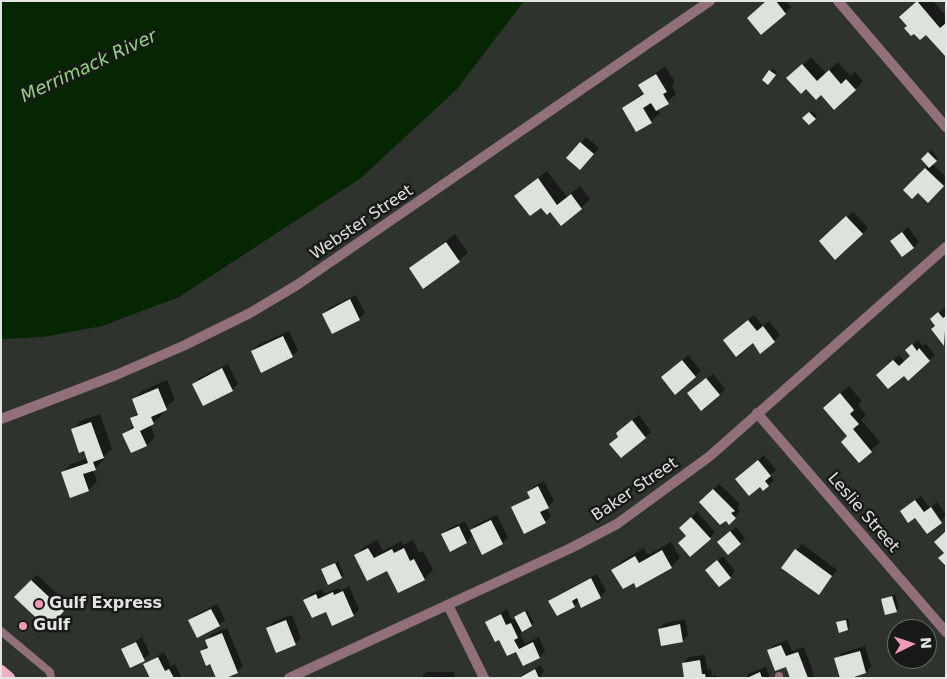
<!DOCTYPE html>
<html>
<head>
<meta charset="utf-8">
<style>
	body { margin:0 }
	#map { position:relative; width:947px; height:679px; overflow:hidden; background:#2e332d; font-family:"DejaVu Sans",sans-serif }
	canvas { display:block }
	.frame { position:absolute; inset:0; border:2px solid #e2e5e1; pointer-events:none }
	.north { position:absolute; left:887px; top:619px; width:50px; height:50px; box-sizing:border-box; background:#181a17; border:1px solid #696b68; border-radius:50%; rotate:86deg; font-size:14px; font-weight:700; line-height:20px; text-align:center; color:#e2e5e1 }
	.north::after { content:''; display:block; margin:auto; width:18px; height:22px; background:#f09ab6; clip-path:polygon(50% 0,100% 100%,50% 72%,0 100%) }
</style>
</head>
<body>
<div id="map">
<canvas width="947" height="679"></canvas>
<div class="frame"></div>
<div class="north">N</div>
</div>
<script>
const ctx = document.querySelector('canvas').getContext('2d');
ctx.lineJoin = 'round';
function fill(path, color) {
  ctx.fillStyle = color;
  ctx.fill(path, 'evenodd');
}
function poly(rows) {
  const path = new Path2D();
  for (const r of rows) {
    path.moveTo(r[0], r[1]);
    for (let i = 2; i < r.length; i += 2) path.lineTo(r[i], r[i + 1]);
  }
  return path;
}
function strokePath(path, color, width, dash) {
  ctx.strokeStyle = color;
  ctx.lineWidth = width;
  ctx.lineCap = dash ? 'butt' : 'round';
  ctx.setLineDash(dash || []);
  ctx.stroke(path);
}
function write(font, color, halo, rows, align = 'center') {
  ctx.font = font + ' "DejaVu Sans",sans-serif';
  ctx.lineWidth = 5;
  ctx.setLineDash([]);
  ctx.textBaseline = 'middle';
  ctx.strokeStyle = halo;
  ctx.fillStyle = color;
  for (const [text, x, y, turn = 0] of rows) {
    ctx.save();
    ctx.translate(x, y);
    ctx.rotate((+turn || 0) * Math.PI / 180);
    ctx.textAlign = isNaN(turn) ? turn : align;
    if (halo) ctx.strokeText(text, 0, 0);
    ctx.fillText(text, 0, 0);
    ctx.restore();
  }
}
fill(poly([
	[1,1,524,1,457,89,361,178,179,297,102,326,43,337,1,339]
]), '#052600');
fill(poly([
	[767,1,786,1,791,7,761,33],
	[917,1,933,1,946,16,946,55,926,33,900,17],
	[811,57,826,73,838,62,850,76,855,72,863,81,855,90,821,93,797,70],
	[665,66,675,82,672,86,676,94,657,109,660,113,651,122,623,108,644,92,640,85],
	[773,68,777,72,771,81,764,80],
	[812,111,817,116,809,123,804,118],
	[586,137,599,148,586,163,581,143],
	[931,150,938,158,932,164,946,177,946,183,928,201,918,192,905,190,928,166,922,159],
	[547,171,567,197,580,186,590,199,581,208,542,206,516,196],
	[853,212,868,228,862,234,826,236],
	[908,227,919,242,913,248,892,241],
	[455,234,468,253,424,287,410,269],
	[356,295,365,313,359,319,323,314,329,308],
	[945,307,946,309,945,344,933,330,937,326,937,314],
	[754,315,763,326,769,321,780,335,774,341,761,352,753,342,724,340],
	[289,331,298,351,292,356,252,351,258,345],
	[918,340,923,346,926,344,935,355,908,379,904,374,884,369,899,355,905,362,911,356,912,345],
	[688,355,701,371,695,377,668,372],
	[228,364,238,384,232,390,193,384,199,378],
	[713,374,725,389,719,395,695,388],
	[167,380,175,400,161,411,162,415,150,425,155,437,147,445,124,434,134,425,131,419,138,412,133,400,142,391],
	[849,386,862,401,858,405,866,415,861,420,880,442,859,461,833,399],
	[100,414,112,449,103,457,104,460,93,470,97,481,89,490,62,473,71,464,88,458,72,430,81,421],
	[639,415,651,432,621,457,611,444,619,436,623,428],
	[764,455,776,470,770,475,774,480,764,489,742,473],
	[544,481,554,501,546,508,551,516,545,522,513,508,531,496,529,492,534,486],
	[719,484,740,504,737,507,740,511,735,517,701,503],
	[921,496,930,508,937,502,946,515,941,522,907,506],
	[697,512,715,532,710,538,687,536,686,522],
	[497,515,508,538,502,543,472,530,477,524],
	[465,521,472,536,467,542,443,534,448,529],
	[736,527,745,538,740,543,724,537],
	[377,540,383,551,401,541,403,545,413,540,419,553,423,551,433,570,424,579,387,569,356,555,364,547],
	[671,542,680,558,671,567,637,587,634,581,613,570,622,561,644,548,648,555],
	[802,544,837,570,824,587,783,567],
	[723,556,735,571,730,577,713,564],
	[338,561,344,575,341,577,322,570],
	[597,574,606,591,600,597,579,601,574,606,550,601,556,596],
	[37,575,69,605,48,627,16,597],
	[349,586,359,609,354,615,326,610,305,600,311,594,322,589,324,594,339,588,340,591],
	[895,594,899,608,896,610,882,599],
	[217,604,225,620,219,625,190,621,195,615],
	[507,609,512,620,527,610,534,623,522,630,520,635,525,644,539,637,545,651,540,657,524,665,517,650,500,638,486,622],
	[292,615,301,638,295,644,276,651,268,628,273,622],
	[848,618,850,627,848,629,838,623],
	[685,619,688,635,683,641,659,629,665,623],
	[929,625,935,653,927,659,927,629,914,629],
	[227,628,243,666,237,672,211,662,202,651,208,645,206,640,212,634],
	[142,637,150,654,131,667,123,650],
	[787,640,792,651,804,647,815,678,792,678,787,665,769,650,775,645],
	[865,646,871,667,866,672,836,659,842,653],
	[164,652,171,667,175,664,182,678,151,678,145,664],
	[705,655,707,669,711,669,712,676,716,675,717,678,685,678,683,663,689,657],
	[541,665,544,671,541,675,543,678,517,678],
	[766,667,770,678,745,678,748,674],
	[426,672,454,672,455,678,420,678]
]), '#0007');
fill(poly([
	[766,1,776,1,786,14,761,35,747,18],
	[917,1,940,28,946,23,946,57,926,35,920,40,914,34,911,36,904,28,907,26,899,17],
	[802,64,817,81,829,70,841,84,846,79,856,90,834,110,821,95,816,100,806,89,801,94,786,78],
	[769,70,776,75,768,85,762,80],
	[656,74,667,92,663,94,669,104,656,111,651,103,643,108,652,123,636,132,622,108,644,94,638,85],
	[809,112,816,119,809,125,802,118],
	[580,142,594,154,580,170,566,158],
	[928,152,937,161,929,168,921,159],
	[925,168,944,186,928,203,918,193,912,199,903,190],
	[538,178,557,205,571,194,582,209,561,226,550,212,547,215,541,208,530,216,514,196],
	[846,216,863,234,835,260,819,241],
	[902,232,914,248,902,257,890,241],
	[446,242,460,262,423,289,409,268],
	[350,299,360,320,332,334,322,314],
	[938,312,943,318,946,316,944,346,931,329,935,326,930,319],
	[748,320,757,331,763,326,775,342,760,354,753,343,736,357,723,340],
	[283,336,293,357,261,373,251,351],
	[912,344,917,351,919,348,930,361,908,381,904,376,888,389,876,375,893,360,899,366,910,356,905,350],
	[682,360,696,377,675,395,661,377],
	[222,368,233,391,203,406,192,384],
	[706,378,720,395,701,411,687,393],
	[158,388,167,410,151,417,154,424,140,431,147,446,131,453,122,434,134,428,130,418,138,415,132,399],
	[840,393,854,410,850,414,859,424,853,429,872,452,859,463,841,442,847,436,823,408],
	[632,420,646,438,621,458,609,444,618,437,616,433],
	[91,422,104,458,93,462,96,470,83,474,89,491,70,498,61,472,88,463,84,451,79,453,71,429],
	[758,460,771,476,765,481,769,486,763,491,760,487,749,496,735,479],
	[538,486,549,508,540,512,546,523,524,534,511,507,530,498,527,492],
	[713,489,735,511,731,513,736,518,729,525,726,521,720,525,699,502],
	[915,500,924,512,931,507,942,523,927,534,915,518,908,523,900,511],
	[691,517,711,539,690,557,678,543,686,536,679,528],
	[491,520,503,544,482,555,470,530],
	[459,526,467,543,450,552,441,534],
	[730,531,741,544,728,555,717,542],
	[946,531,946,566,938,558,944,553,934,542],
	[368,548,374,558,392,549,394,553,404,548,410,561,414,559,425,580,398,593,387,571,367,581,354,555],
	[795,549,832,576,819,595,781,568],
	[662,550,672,568,636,588,634,583,623,589,611,570,635,556,639,563],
	[717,560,731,578,719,587,705,570],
	[335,563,342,578,328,585,321,569],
	[591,578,601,598,581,608,577,598,572,601,575,607,557,616,548,601],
	[31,580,64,611,48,629,14,597],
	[343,591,354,616,332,626,326,612,312,618,303,600,316,594,318,599,333,592,334,595],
	[892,596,897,612,885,615,881,599],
	[211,609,220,626,197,638,188,620],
	[525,611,532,626,522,632,514,617],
	[501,614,506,625,511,623,518,638,514,640,519,649,533,642,540,658,523,666,516,652,507,656,499,640,495,642,485,622],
	[286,620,296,645,276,653,266,628],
	[846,620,848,630,839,633,836,622],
	[680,624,683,642,661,646,658,629],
	[222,633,238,673,226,678,216,678,210,664,206,666,200,651,208,648,205,640],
	[136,642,145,661,130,668,121,649],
	[781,645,786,656,798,652,808,678,790,678,786,667,775,671,767,650],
	[928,649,930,659,909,665,907,659,927,659],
	[860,651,866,673,851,678,840,678,834,658],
	[158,657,165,671,169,669,174,678,150,678,143,664],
	[700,660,702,674,705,674,706,678,684,678,682,663],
	[535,669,539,678,519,678],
	[760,672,762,678,747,678]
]), '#dce3db');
strokePath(poly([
	[1,631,50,672,51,678],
	[779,676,779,678]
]), '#91707a', 8);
strokePath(poly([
	[838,1,946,127],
	[757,413,946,632],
	[1,419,116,375,183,346,250,313,297,285,710,1],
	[448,605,484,678],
	[289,678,571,548,617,524,710,456,946,247]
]), '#91707a', 10);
strokePath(poly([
	[1,671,9,678]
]), '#f1adc2', 12);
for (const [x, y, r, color] of [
	[39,604,5,"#f09ab6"],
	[23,626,5,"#f09ab6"]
]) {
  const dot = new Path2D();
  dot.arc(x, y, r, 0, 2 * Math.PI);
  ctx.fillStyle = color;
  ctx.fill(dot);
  strokePath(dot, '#181a17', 2);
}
write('16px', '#e2e5e1', '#181a17', [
	["Webster Street",362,223,-34],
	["Baker Street",635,490,-34],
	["Leslie Street",863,513,49]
]);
write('bold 16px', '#e2e5e1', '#181a17', [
	["Gulf Express",49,604],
	["Gulf",33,626]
], 'left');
write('italic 18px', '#92d381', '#181a17', [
	["Merrimack River",89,67,-25]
]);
</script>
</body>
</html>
